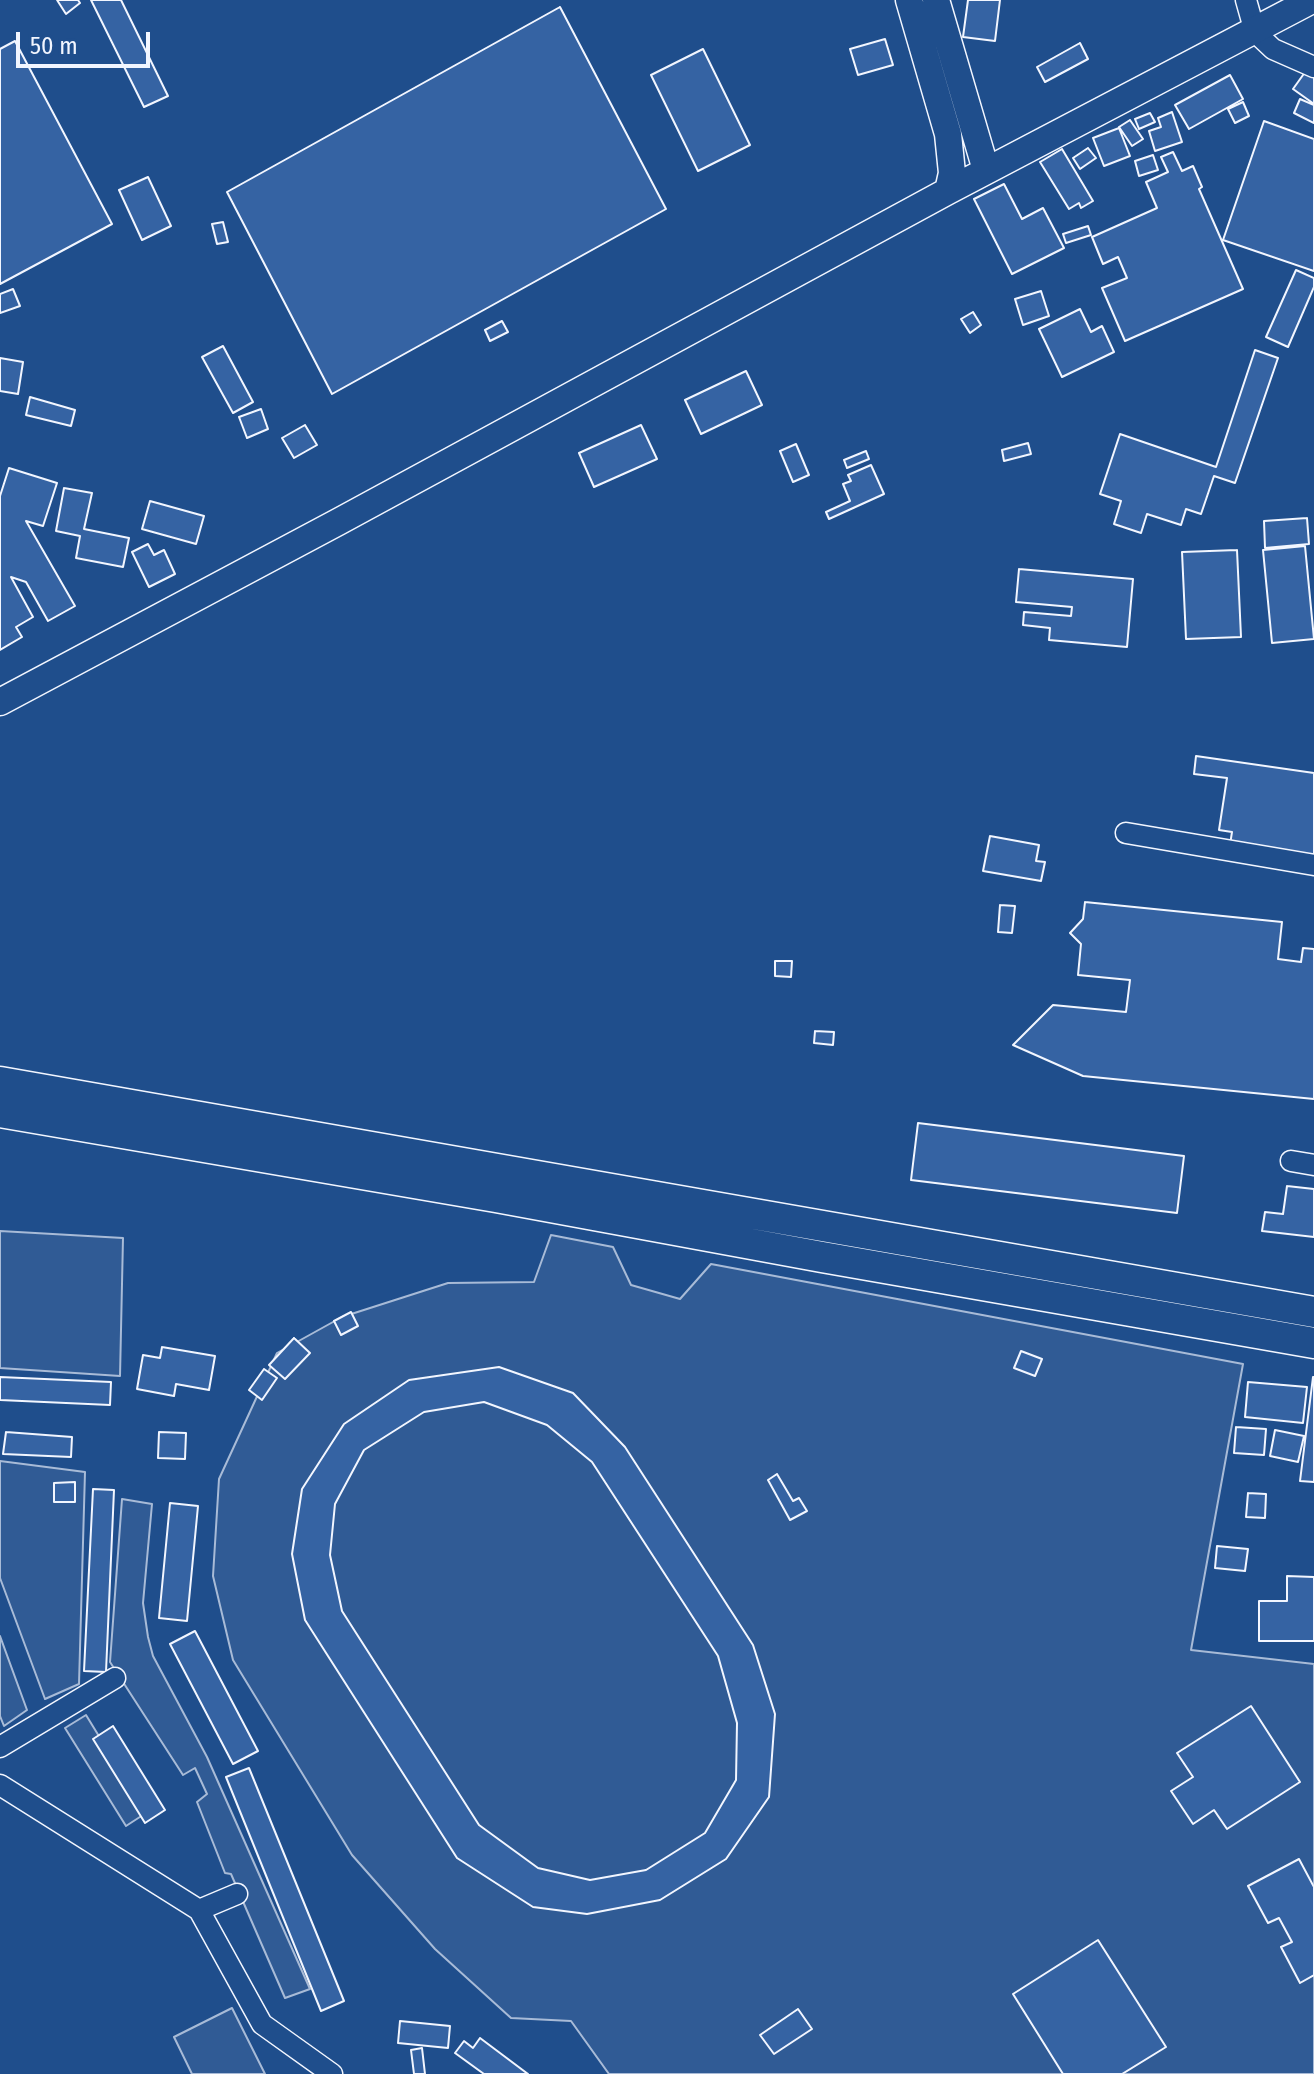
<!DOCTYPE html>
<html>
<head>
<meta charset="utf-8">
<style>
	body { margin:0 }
	#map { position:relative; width:1314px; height:2074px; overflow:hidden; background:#1f4e8c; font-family:"Fira Sans Condensed",sans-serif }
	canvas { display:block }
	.scale { position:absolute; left:16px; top:32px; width:134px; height:36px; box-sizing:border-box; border:4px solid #f2f6ff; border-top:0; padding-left:10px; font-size:24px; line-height:28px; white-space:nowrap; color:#f2f6ff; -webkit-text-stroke:6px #1f4e8c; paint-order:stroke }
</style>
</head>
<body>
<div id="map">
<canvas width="1314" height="2074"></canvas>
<div class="scale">50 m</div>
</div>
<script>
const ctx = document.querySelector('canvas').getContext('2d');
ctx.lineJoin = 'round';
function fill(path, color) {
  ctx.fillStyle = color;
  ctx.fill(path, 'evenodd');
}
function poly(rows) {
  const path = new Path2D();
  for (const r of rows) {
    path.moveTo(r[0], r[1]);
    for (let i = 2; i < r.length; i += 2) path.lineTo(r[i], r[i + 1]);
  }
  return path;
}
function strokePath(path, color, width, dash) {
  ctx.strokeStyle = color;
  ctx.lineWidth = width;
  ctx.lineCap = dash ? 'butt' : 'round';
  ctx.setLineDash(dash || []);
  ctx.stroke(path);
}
const built = poly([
	[0,1231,123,1238,120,1376,0,1368,0,1231],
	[551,1235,613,1247,631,1285,680,1299,711,1264,1243,1364,1191,1650,1314,1664,1314,2074,609,2074,571,2021,511,2018,435,1949,352,1855,233,1660,213,1576,219,1479,277,1353,342,1317,448,1283,534,1282,551,1235],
	[0,1461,85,1472,79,1684,45,1699,0,1578,0,1461],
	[122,1499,152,1504,143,1603,148,1637,153,1656,207,1757,310,1989,285,1998,231,1874,225,1873,197,1802,207,1794,195,1768,183,1775,110,1662,122,1499],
	[0,1636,27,1710,4,1726,0,1716,0,1636],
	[86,1715,146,1813,126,1826,65,1728,86,1715],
	[232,2008,265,2074,192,2074,174,2037,232,2008]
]);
fill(built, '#305b95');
strokePath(built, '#a8bbd7', 2);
const building = poly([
	[57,0,78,0,80,3,66,14,57,0],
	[91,0,121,0,168,96,144,107,91,0],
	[968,0,1000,0,995,41,963,37,968,0],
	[560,7,666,209,332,394,227,192,560,7],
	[885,39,893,65,858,75,850,49,885,39],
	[15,41,112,224,0,284,0,49,15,41],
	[1080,43,1088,59,1045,82,1037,67,1080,43],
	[703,49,750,145,698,171,651,75,703,49],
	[1308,68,1314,73,1314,104,1293,89,1308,68],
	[1230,75,1243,99,1189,129,1175,105,1230,75],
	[1300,99,1314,105,1314,123,1294,113,1300,99],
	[1243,102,1249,116,1235,123,1228,109,1243,102],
	[1172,112,1182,142,1155,151,1149,131,1161,127,1158,118,1172,112],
	[1150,113,1155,122,1139,129,1135,119,1150,113],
	[1130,120,1143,139,1132,146,1119,127,1130,120],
	[1264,121,1314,139,1314,271,1223,240,1264,121],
	[1119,128,1130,156,1104,166,1093,138,1119,128],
	[1088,148,1096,158,1080,169,1073,158,1088,148],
	[1062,149,1093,201,1081,208,1079,203,1069,209,1040,162,1062,149],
	[1173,152,1182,171,1193,166,1202,187,1199,189,1243,289,1125,341,1102,288,1127,278,1118,257,1103,264,1092,237,1157,208,1146,182,1168,172,1161,157,1173,152],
	[1153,155,1158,170,1139,176,1135,161,1153,155],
	[148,177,171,226,142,240,119,190,148,177],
	[1004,184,1022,219,1043,208,1064,248,1012,274,974,199,1004,184],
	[223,222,228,242,217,244,212,224,223,222],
	[1088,226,1091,235,1066,243,1063,234,1088,226],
	[1296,270,1314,278,1314,287,1288,347,1266,337,1296,270],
	[13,289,20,306,0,313,0,294,13,289],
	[1041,291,1049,316,1023,325,1015,299,1041,291],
	[1080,309,1091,332,1102,326,1114,352,1062,377,1039,329,1080,309],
	[973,312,981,325,970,333,961,319,973,312],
	[502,321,508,332,490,341,485,330,502,321],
	[223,346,253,402,233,413,202,357,223,346],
	[1255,350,1278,358,1235,483,1214,476,1201,514,1186,509,1181,525,1147,514,1141,533,1114,524,1121,501,1100,494,1120,434,1216,467,1255,350],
	[0,358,23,362,18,394,0,391,0,358],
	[746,371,762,405,701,434,685,400,746,371],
	[30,397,75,410,71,426,26,415,30,397],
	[261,409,268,429,247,438,239,417,261,409],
	[305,425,317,445,294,458,282,438,305,425],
	[641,425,657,459,594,487,579,453,641,425],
	[1028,443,1031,454,1004,461,1002,450,1028,443],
	[796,444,809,475,793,482,780,451,796,444],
	[866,451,869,459,847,468,844,460,866,451],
	[871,465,884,494,829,519,826,512,850,501,843,484,851,481,848,475,871,465],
	[9,468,57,483,43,526,26,521,75,606,48,621,26,582,11,577,33,617,16,627,22,637,0,650,0,496,9,468],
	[64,488,92,493,84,529,129,538,123,567,76,558,80,536,56,531,64,488],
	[150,501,204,516,196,544,142,529,150,501],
	[1307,518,1309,544,1265,548,1264,521,1307,518],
	[148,544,154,555,164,550,175,574,149,587,132,552,148,544],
	[1305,546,1314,639,1272,643,1263,550,1305,546],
	[1237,550,1241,637,1186,639,1182,552,1237,550],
	[1019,569,1133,579,1127,647,1049,640,1050,628,1023,625,1024,612,1071,616,1072,607,1016,602,1019,569],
	[1196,756,1314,773,1314,863,1229,851,1232,832,1219,830,1227,778,1194,774,1196,756],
	[990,836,1039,845,1036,861,1045,862,1041,881,983,871,990,836],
	[1085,902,1282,922,1278,959,1301,962,1303,948,1314,949,1314,1099,1083,1076,1013,1045,1053,1005,1126,1012,1130,980,1078,975,1081,944,1070,933,1083,919,1085,902],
	[1000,905,1015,906,1012,933,998,932,1000,905],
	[775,961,792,961,791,977,775,976,775,961],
	[815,1031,834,1032,833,1045,814,1043,815,1031],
	[918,1123,1184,1156,1177,1213,911,1180,918,1123],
	[1287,1186,1314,1189,1314,1237,1262,1231,1265,1212,1283,1214,1287,1186],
	[351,1312,358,1326,341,1335,334,1321,351,1312],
	[294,1338,310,1353,285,1379,269,1365,294,1338],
	[162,1347,215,1356,209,1390,176,1384,174,1396,137,1389,143,1355,160,1358,162,1347],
	[1021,1351,1042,1359,1035,1376,1014,1368,1021,1351],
	[499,1367,573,1393,625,1447,753,1645,775,1714,769,1797,726,1859,660,1900,587,1914,533,1907,457,1858,305,1620,292,1554,302,1489,344,1424,409,1380,499,1367],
	[484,1402,547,1425,592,1462,718,1656,737,1723,736,1780,705,1833,646,1870,590,1880,538,1868,479,1825,342,1611,330,1555,335,1504,364,1450,424,1412,484,1402],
	[264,1369,277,1378,262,1400,249,1390,264,1369],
	[0,1377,111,1382,110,1405,0,1400,0,1377],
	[1313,1377,1314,1377,1314,1482,1300,1481,1313,1377],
	[1248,1382,1307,1387,1303,1423,1245,1417,1248,1382],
	[1236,1427,1266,1429,1264,1455,1234,1453,1236,1427],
	[1275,1430,1304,1436,1298,1462,1270,1456,1275,1430],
	[6,1432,72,1437,71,1457,3,1454,6,1432],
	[159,1432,186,1433,185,1459,158,1458,159,1432],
	[777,1474,793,1501,799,1498,807,1511,790,1520,768,1480,777,1474],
	[75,1482,75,1502,54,1502,54,1483,75,1482],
	[93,1489,114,1490,106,1672,84,1671,93,1489],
	[1248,1493,1266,1494,1265,1518,1246,1517,1248,1493],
	[170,1503,198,1506,187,1621,159,1618,170,1503],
	[1217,1546,1248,1549,1245,1571,1215,1568,1217,1546],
	[1287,1576,1314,1577,1314,1641,1259,1641,1259,1601,1287,1601,1287,1576],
	[195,1631,258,1751,233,1764,170,1644,195,1631],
	[1251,1706,1300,1782,1227,1829,1214,1810,1193,1824,1171,1791,1193,1777,1177,1753,1251,1706],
	[113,1726,165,1810,145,1823,93,1739,113,1726],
	[249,1768,344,2001,321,2011,226,1777,249,1768],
	[1299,1859,1314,1887,1314,1975,1300,1983,1281,1947,1292,1942,1279,1918,1268,1923,1248,1886,1299,1859],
	[1098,1940,1166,2047,1122,2074,1063,2074,1013,1994,1098,1940],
	[798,2009,812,2029,774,2054,760,2035,798,2009],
	[400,2021,450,2026,448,2048,398,2043,400,2021],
	[480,2038,528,2074,484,2074,455,2053,464,2041,473,2048,480,2038],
	[422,2048,425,2074,414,2074,411,2050,422,2048]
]);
fill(building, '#3563a3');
strokePath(building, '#f2f6ff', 2);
const minor = poly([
	[1246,0,1255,32,1273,49,1314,67],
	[1126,833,1314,865],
	[1291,1161,1314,1165],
	[0,1747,115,1678],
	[0,1785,199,1910,262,2024,332,2074],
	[199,1910,237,1894]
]);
const major = poly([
	[909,0,948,134,952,173,948,191],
	[936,0,986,170],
	[0,702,338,522,948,191,1312,0]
]);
const highway = poly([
	[0,1082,1314,1312],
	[0,1112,496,1197,822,1257,1314,1343]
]);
strokePath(minor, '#f2f6ff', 23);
strokePath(major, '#f2f6ff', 29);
strokePath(highway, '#f2f6ff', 33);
strokePath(minor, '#1f4e8c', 20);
strokePath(major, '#1f4e8c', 26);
strokePath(highway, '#1f4e8c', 30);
</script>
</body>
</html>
